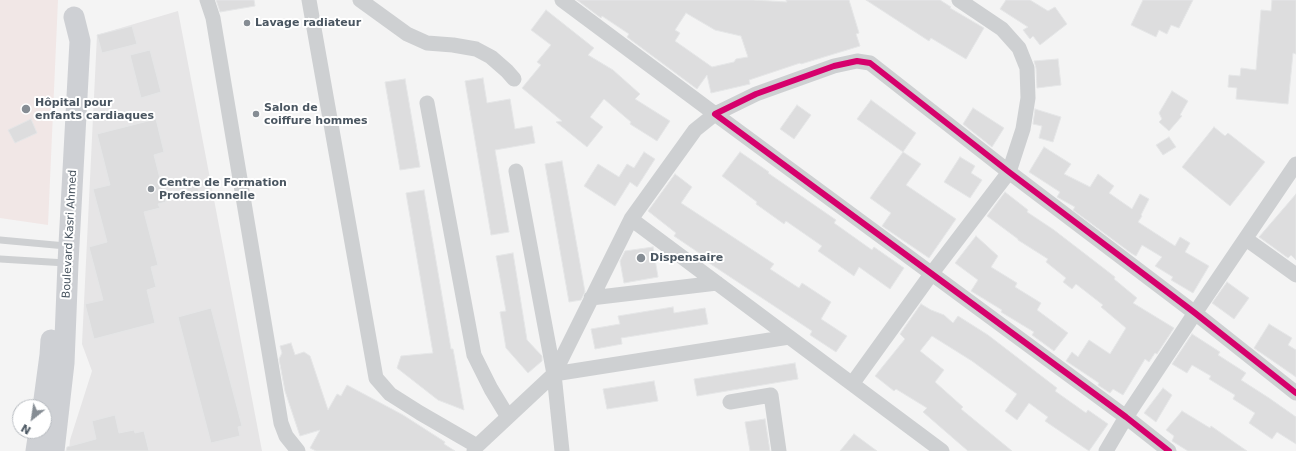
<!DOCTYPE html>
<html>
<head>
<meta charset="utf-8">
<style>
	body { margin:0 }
	#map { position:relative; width:1296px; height:451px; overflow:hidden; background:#f4f4f4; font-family:"DejaVu Sans",sans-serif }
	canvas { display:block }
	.north { position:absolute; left:12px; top:399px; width:40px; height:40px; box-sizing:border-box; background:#fff; border:1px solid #b7bbc0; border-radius:50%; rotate:210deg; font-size:11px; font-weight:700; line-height:16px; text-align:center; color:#4a5661 }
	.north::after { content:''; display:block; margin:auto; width:14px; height:18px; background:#868d94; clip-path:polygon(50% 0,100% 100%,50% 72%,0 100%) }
</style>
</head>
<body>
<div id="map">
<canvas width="1296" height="451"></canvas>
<div class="north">N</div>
</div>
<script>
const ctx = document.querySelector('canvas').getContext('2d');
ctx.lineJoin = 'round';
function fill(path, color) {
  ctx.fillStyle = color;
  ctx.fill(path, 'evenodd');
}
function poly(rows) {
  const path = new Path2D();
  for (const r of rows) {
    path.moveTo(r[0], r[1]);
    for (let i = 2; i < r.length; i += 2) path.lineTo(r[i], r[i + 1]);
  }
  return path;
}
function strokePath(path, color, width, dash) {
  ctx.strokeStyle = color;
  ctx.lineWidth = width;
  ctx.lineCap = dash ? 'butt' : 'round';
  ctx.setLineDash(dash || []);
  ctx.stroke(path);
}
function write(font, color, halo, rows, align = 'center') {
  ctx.font = font + ' "DejaVu Sans",sans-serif';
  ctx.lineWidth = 4;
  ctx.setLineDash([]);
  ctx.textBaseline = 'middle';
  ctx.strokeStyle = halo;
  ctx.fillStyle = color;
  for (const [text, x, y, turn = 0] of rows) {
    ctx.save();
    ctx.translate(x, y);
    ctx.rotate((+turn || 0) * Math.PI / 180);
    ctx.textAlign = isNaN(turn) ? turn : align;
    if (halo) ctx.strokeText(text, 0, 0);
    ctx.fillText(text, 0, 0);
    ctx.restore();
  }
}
fill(poly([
	[178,11,262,451,69,451,70,440,92,371,82,344,97,35]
]), '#e6e5e6');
fill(poly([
	[0,0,58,0,48,225,0,218]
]), '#f1e7e6');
const building = poly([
	[216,0,254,0,255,6,220,12,216,0],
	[577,0,753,0,787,2,786,0,849,0,859,33,856,34,860,46,801,64,800,63,749,80,750,84,711,93,707,75,697,89,627,37,629,34,602,16,601,18,577,0],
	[686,13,715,30,741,36,748,57,736,59,734,62,712,67,675,41,680,33,675,30,686,13],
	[866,0,940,0,951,7,950,8,984,28,966,59,931,38,929,41,866,0],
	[1006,0,1030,0,1048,11,1055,7,1067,24,1040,45,1033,36,1030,39,1023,30,1028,27,1000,9,1006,0],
	[1143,0,1193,0,1179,28,1171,25,1167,34,1159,30,1156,37,1131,25,1143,0],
	[1272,0,1296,0,1296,54,1293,53,1288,104,1236,99,1237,88,1228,87,1229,75,1240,76,1241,68,1256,70,1261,10,1271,11,1272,0],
	[546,10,594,48,588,55,613,70,640,94,635,99,670,121,657,141,630,124,631,122,604,99,590,117,603,127,587,147,556,122,562,121,522,88,541,65,537,62,551,45,531,30,546,10],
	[132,26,137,44,102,53,97,35,132,26],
	[150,50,161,92,141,98,130,55,150,50],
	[1058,59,1061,85,1037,88,1036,68,1034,61,1058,59],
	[483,78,487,103,510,99,515,129,532,126,535,143,495,150,509,232,491,235,465,81,483,78],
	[405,79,420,167,400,170,385,82,405,79],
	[1172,91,1188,101,1180,115,1182,116,1169,131,1159,122,1162,119,1159,113,1172,91],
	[871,100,916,133,903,152,857,119,871,100],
	[797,105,811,115,794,139,780,129,797,105],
	[973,108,1004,128,992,147,963,124,973,108],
	[1035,109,1061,117,1053,142,1039,138,1042,126,1033,124,1035,109],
	[31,119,37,133,15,143,8,130,31,119],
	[156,119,164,152,154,155,166,202,158,204,160,208,144,212,158,265,151,267,156,287,147,290,155,323,94,339,85,304,103,300,89,247,107,242,93,189,110,185,97,134,156,119],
	[1214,127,1225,136,1228,133,1265,162,1230,206,1182,167,1214,127],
	[1169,137,1176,147,1163,155,1156,145,1169,137],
	[1044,147,1071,164,1064,174,1090,187,1098,174,1114,186,1109,193,1132,209,1140,194,1149,199,1141,215,1142,216,1138,222,1175,246,1180,237,1190,243,1185,252,1209,266,1193,293,1171,280,1173,277,1155,266,1162,257,1142,245,1136,256,1131,253,1073,210,1075,207,1057,197,1060,192,1029,172,1044,147],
	[644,152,655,159,637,187,630,182,615,206,584,186,598,164,619,177,627,164,634,168,644,152],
	[740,152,769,172,768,173,836,220,834,223,872,250,874,247,904,268,890,289,859,267,854,276,818,251,822,246,786,221,784,224,756,204,757,202,722,176,740,152],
	[903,152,921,164,906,185,956,219,929,258,882,226,891,213,870,198,903,152],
	[960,157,975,166,971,173,982,180,970,198,944,182,960,157],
	[562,161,585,292,581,300,569,302,545,164,562,161],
	[675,174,692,187,681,203,774,264,770,269,799,288,802,283,831,302,821,319,847,336,836,352,810,335,812,331,703,259,705,257,674,236,676,233,648,211,675,174],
	[196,182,200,195,189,198,186,184,196,182],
	[424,190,451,349,453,349,464,410,438,400,397,368,401,356,433,353,406,193,424,190],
	[1005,192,1028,210,1027,212,1054,230,1115,277,1114,279,1137,298,1133,303,1174,328,1157,354,1155,353,1149,362,1145,359,1123,395,1113,389,1110,393,1098,385,1099,383,1066,361,1072,352,1078,357,1089,340,1110,354,1126,328,1101,307,1103,305,1076,284,1072,289,1063,282,1066,278,1046,262,1048,259,1018,240,1018,239,987,216,1005,192],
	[1296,194,1296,260,1291,255,1288,258,1259,237,1296,194],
	[976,236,998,256,991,267,1017,283,1015,287,1041,303,1037,310,1068,333,1054,351,1032,335,1034,332,1001,312,1002,310,971,291,978,280,955,263,976,236],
	[653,247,658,277,624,283,620,261,625,251,653,247],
	[513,253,527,340,542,356,542,361,528,373,506,348,500,312,506,311,496,256,513,253],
	[1227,282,1249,298,1234,319,1212,303,1227,282],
	[921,304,931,310,944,315,953,323,958,316,988,335,1057,388,1055,391,1086,413,1088,410,1108,424,1089,451,1045,421,1048,417,1029,403,1017,420,1005,411,1017,394,972,361,932,336,920,351,944,370,935,382,963,407,961,409,1012,451,968,451,923,412,927,408,896,389,894,391,875,376,905,339,900,334,921,304],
	[673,307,674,313,705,308,708,324,621,338,622,344,595,349,591,329,620,324,618,316,673,307],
	[211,308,242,426,238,427,240,436,211,443,178,317,211,308],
	[1269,324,1292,338,1288,345,1296,350,1296,377,1254,348,1269,324],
	[1192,334,1220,352,1218,355,1246,373,1241,380,1269,398,1296,417,1296,444,1277,432,1272,439,1249,423,1255,413,1233,399,1235,395,1209,379,1211,376,1192,365,1187,373,1172,364,1192,334],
	[291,343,295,355,304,352,310,356,328,410,337,394,341,396,347,385,403,415,445,442,444,444,455,451,316,451,310,448,320,430,300,436,285,391,279,359,282,353,280,346,291,343],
	[795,363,798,379,697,396,694,379,795,363],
	[654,381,658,401,607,409,603,389,654,381],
	[1163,388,1172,395,1156,422,1144,413,1163,388],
	[1182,411,1210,428,1211,426,1247,451,1188,451,1172,441,1174,436,1166,430,1182,411],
	[115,415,119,433,134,430,135,433,144,431,149,451,66,451,67,447,96,439,92,421,115,415],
	[765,419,770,451,750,451,745,422,765,419],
	[854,434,877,451,840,451,854,434]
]);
fill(building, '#ddddde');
strokePath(building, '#e5e6e7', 1);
strokePath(poly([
	[0,240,66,246],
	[0,259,66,263]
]), '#ced0d2', 7);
strokePath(poly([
	[207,0,213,18,281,423,286,436,298,451],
	[309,0,376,378,390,394,420,413,477,446],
	[360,0,407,34,427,43,453,45,476,49,491,57,507,71,514,79],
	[427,103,474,355,491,389,508,417],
	[516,171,554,374,562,451],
	[631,219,942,451],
	[1246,239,1296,275],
	[591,298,717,283],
	[554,374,789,337],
	[852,384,932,273,1009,172,1023,129,1028,98,1027,68,1019,48,1002,29,959,0],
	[730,402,771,395,779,451],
	[474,451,477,446,554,374,631,219,695,130,715,114,562,0],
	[1106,451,1126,417,1195,313,1296,164],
	[1169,451,1126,417,715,114,756,94,834,66,857,61,870,63,1009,172,1195,313,1296,393]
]), '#ced0d2', 15);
strokePath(poly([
	[43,407,50,355,51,340],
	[36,451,39,431],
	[54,451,64,363,68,263,80,41,74,17]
]), '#ced0d4', 21);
strokePath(poly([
	[1169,451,1126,417,715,114,756,94,834,66,857,61,870,63,1009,172,1195,313,1296,393]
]), '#d6006c', 6);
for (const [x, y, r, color] of [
	[247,23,4,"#868d94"],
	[26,109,5,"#868d94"],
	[256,114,4,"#868d94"],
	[151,189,4,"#868d94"],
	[641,258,5,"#868d94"]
]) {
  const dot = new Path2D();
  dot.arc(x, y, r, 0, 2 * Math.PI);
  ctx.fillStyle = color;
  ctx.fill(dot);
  strokePath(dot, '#fff', 1.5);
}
write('bold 11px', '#4a5661', '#fff', [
	["Lavage radiateur",255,23],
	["Hôpital pour",35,103],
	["enfants cardiaques",35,116],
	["Salon de",264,108],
	["coiffure hommes",264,121],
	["Centre de Formation",159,183],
	["Professionnelle",159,196],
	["Dispensaire",650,258]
], 'left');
write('11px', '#4a5661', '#fff', [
	["Boulevard Kasri Ahmed",70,234,-87]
]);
</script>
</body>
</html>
